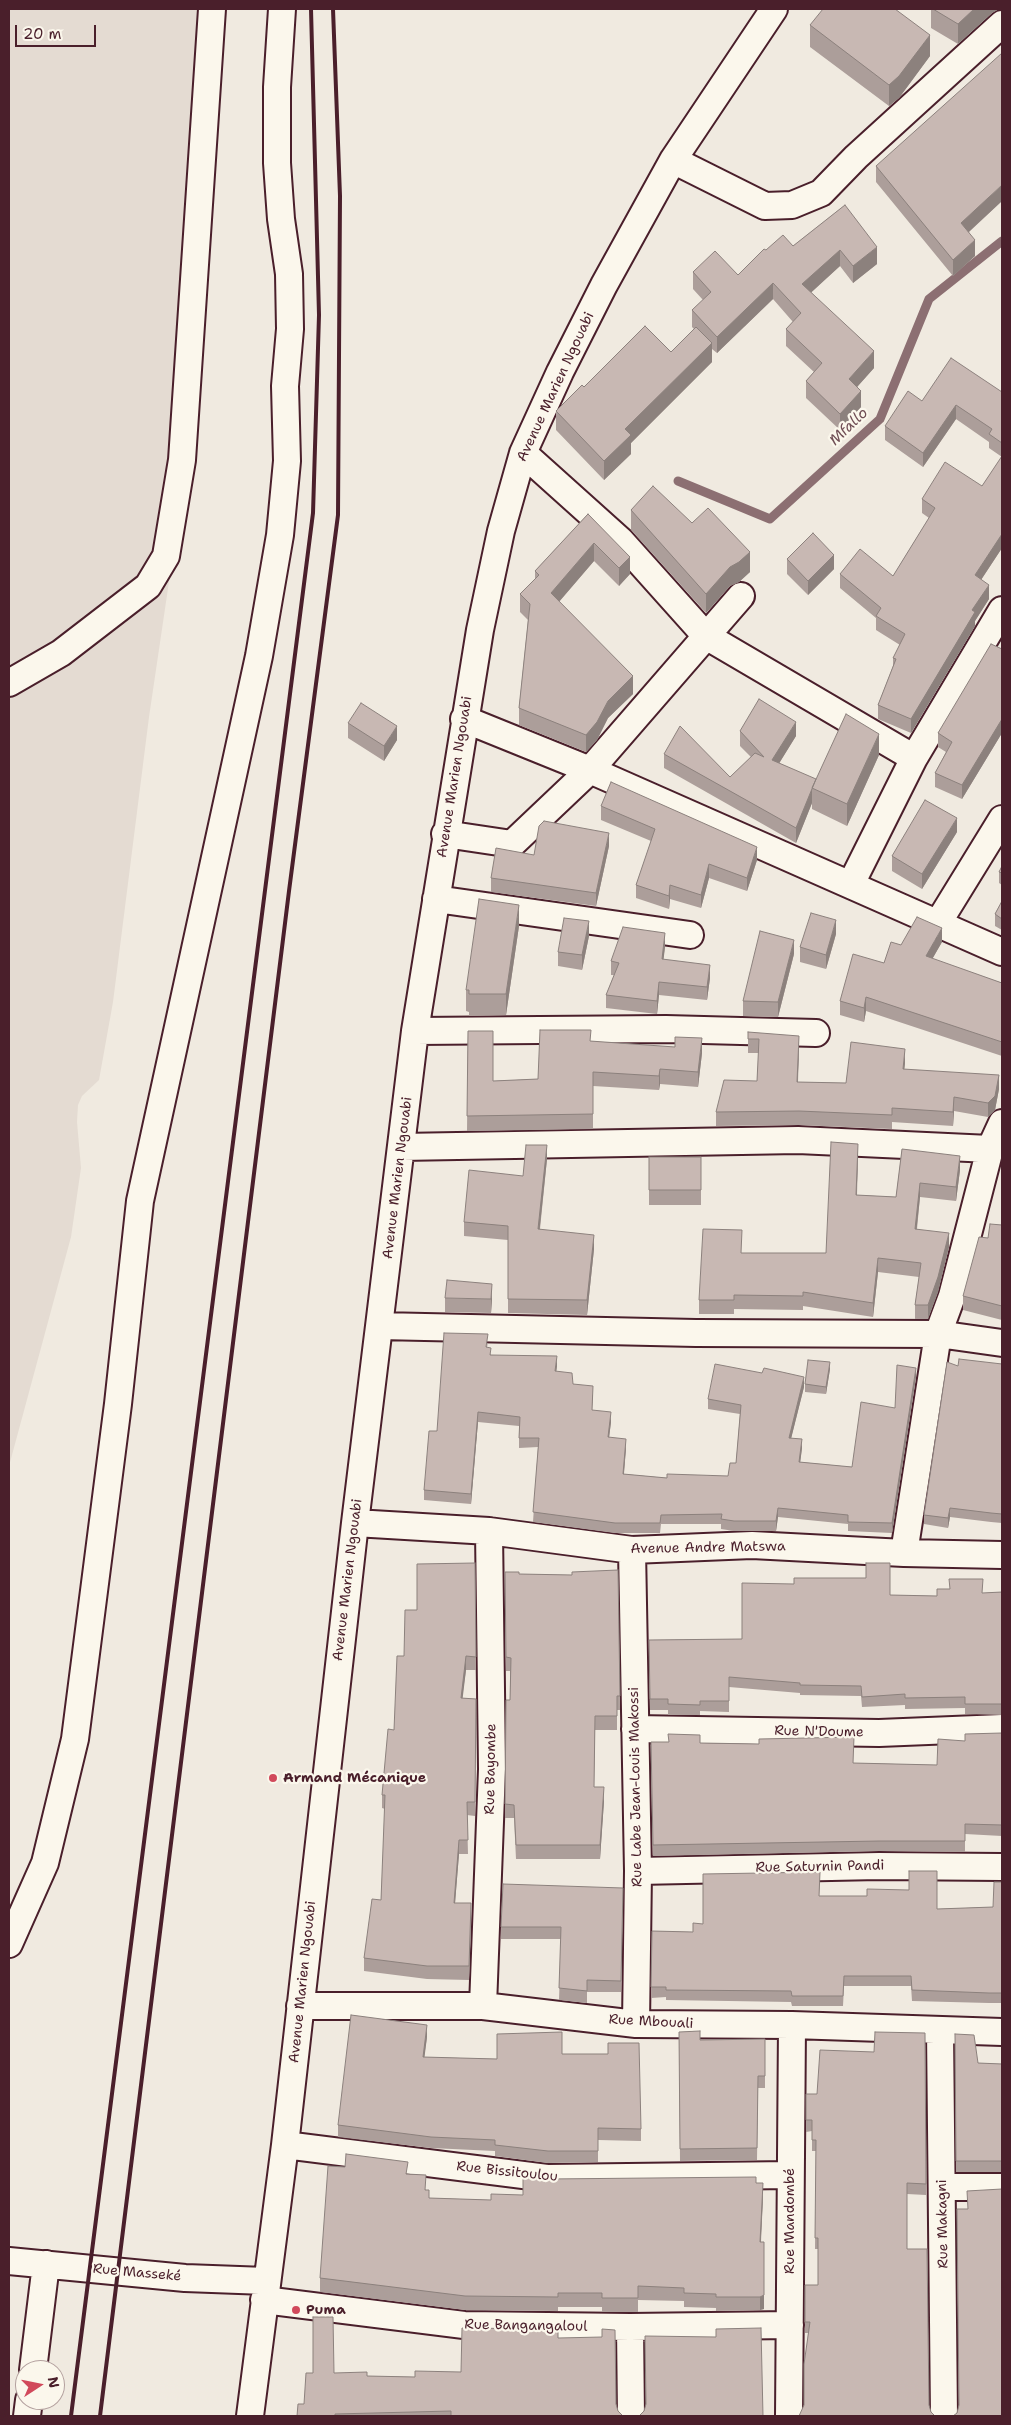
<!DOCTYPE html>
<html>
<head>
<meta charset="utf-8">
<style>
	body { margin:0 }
	#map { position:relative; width:1011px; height:2425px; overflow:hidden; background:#f0eae0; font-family:"Shantell Sans",sans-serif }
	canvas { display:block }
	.frame { position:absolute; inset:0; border:10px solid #4a1f2b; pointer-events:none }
	.north { position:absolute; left:15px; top:2360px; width:50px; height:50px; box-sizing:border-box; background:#fbf7ec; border:1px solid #b4a19f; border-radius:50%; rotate:79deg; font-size:14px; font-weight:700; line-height:20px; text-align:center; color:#4a1f2b }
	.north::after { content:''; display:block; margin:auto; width:18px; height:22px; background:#d1495b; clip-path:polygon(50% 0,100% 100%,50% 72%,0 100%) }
	.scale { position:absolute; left:15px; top:25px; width:81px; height:22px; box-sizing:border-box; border:2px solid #4a1f2b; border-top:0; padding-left:6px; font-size:15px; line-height:18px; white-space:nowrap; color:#4a1f2b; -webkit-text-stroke:4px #fbf7ec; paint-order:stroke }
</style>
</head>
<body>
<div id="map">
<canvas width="1011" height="2425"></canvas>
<div class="frame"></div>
<div class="north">N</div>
<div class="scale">20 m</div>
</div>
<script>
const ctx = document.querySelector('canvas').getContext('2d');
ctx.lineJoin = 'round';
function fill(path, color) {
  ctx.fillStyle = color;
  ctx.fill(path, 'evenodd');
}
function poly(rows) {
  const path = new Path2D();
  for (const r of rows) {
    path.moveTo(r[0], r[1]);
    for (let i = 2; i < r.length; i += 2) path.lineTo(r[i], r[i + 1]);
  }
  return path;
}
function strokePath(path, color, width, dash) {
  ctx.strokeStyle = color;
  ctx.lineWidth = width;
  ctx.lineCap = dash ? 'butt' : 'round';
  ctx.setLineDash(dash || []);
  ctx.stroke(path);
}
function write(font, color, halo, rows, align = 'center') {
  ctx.font = font + ' "Shantell Sans",sans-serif';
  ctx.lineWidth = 4.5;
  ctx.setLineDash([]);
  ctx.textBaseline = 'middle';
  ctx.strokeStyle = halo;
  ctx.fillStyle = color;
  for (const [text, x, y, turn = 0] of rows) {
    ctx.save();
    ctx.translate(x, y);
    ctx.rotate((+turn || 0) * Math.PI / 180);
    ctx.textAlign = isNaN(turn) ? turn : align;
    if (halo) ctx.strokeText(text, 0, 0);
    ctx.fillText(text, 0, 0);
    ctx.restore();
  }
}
fill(poly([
	[9,9,227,9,212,153,196,399,149,717,113,1002,99,1080,82,1096,78,1105,77,1122,81,1168,71,1237,9,1466]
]), '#e4dbd2');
strokePath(poly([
	[678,481,770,519,880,419,929,299,1002,241]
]), '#8c6f72', 9);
const minor = poly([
	[673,160,765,206,792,205,821,193,856,157,1002,24],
	[523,453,621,541,706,636,914,758],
	[9,683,61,653,148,586,166,556,182,460,212,9],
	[464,719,590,770,1002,952],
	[445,834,512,844,590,770,741,596],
	[851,884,914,758,1002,610],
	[436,899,690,935],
	[938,923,1002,819],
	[415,1031,666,1029,816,1033],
	[401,1147,798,1140,990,1149],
	[380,1326,696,1333,938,1334,1002,1343],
	[355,1523,489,1531,632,1550,752,1545,904,1553,1002,1555],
	[632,1550,638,1871,636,2024],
	[904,1553,938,1334,952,1296,990,1149,1002,1123],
	[635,1729,879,1733,1002,1728],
	[638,1871,879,1866,1002,1867],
	[9,1944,45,1863,75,1739,118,1404,140,1201,259,656,280,535,287,461,285,386,290,329,289,274,281,219,277,163,277,87,282,9],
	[300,2006,483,2006,636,2024,792,2025,1002,2032],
	[483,2006,492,1769,489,1531],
	[940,2031,944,2416],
	[285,2145,547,2178,790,2175],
	[943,2187,1002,2187],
	[9,2261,185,2278,266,2281],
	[264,2300,464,2325,630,2327,790,2325],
	[630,2327,631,2416],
	[33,2370,46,2264],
	[27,2416,29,2400],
	[250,2416,285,2145,355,1523,415,1031,480,630,501,531,523,453,560,372,604,285,673,160,774,9],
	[789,2416,792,2025]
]);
strokePath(minor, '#4a1f2b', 30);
strokePath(minor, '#fbf7ec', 26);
strokePath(poly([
	[71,2416,313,513,319,315,311,9],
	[100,2416,289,891,338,515,340,196,333,9]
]), '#4a1f2b', 4);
fill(poly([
	[931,9,1002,9,999,9,992,13,958,44,931,28],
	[810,25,930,56,899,98,889,106,810,47],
	[876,166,1002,201,969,232,975,256,953,276,876,182],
	[845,205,877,264,853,283,840,266,811,292,874,368,857,387,861,407,840,430,806,398,806,381,814,372,786,346,786,329,793,322,773,299,717,353,712,349,712,362,631,443,631,454,604,480,556,430,556,411,584,387,671,352,694,329,692,327,692,310,703,300,693,289,693,272,738,275,766,250,793,246],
	[1002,391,1002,548,981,580,989,599,975,621,975,626,911,733,878,719,878,705,893,666,893,658,900,645,876,630,876,618,840,588,840,574,893,576,929,518,922,513,922,499,982,486,1002,457,989,448,989,442,956,419,923,467,885,440,885,426,922,401,1002,392],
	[631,510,692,523,750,572,739,582,730,586,706,613,631,530],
	[588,514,630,574,619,586,594,561,559,602,633,694,608,718,597,740,586,752,519,725,519,708,528,620,520,612,520,594,535,579,535,571],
	[787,559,834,569,808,595,787,574],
	[1002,649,1002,733,962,799,935,787,935,773,946,752,938,747,938,733],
	[348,723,397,740,384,761,348,738],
	[740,731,796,736,779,763,816,780,879,755,847,826,812,809,812,803,796,843,664,768,664,754,730,777,751,757,740,746],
	[601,806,757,860,747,891,709,878,701,908,670,899,669,909,636,898,636,885,651,841,601,820],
	[957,832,922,889,892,871,892,856],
	[609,846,596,906,491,892,491,878,534,855],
	[1002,866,1002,885,999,883,999,872],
	[1002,901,1002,930,995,926,995,914],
	[519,926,506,1015,469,1016,469,1012,466,1011,466,990],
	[836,934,826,969,800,962,800,947],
	[589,936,582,970,558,966,558,952],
	[942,942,932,959,1002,983,1002,1056,866,1011,864,1022,840,1015,840,1001,884,963,901,945],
	[665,947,663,960,710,978,707,1000,659,995,657,1014,606,1008,606,995,614,975,611,975,611,961],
	[794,954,778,1017,743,1016,743,1001],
	[468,1031,493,1081,538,1079,591,1041,702,1053,698,1087,660,1084,659,1090,593,1086,593,1129,467,1131],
	[748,1032,799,1050,798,1082,846,1083,905,1063,904,1069,999,1089,995,1110,988,1117,954,1111,953,1126,892,1122,892,1129,799,1125,716,1126,716,1112,757,1081,759,1053,748,1053],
	[902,1149,960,1170,956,1201,920,1197,917,1229,949,1247,938,1292,928,1319,915,1319,915,1305,919,1277,878,1272,873,1317,803,1306,803,1310,734,1309,734,1314,699,1314,699,1300,742,1253,826,1253,858,1158,857,1195,896,1197],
	[649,1157,701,1157,701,1205,649,1205],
	[547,1159,540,1229,594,1249,587,1315,508,1313,508,1240,464,1236,464,1222,523,1176],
	[1002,1225,1002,1320,963,1310,963,1296,988,1238],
	[445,1298,492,1299,491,1313,445,1312],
	[488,1343,487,1347,491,1355,557,1366,556,1372,573,1384,593,1395,592,1410,611,1422,609,1437,626,1448,624,1474,667,1478,728,1476,736,1463,740,1414,708,1409,708,1399,804,1387,791,1438,802,1448,800,1462,852,1467,895,1408,916,1377,892,1533,848,1531,848,1524,778,1517,776,1531,734,1531,721,1529,721,1524,661,1524,660,1533,615,1533,533,1522,538,1447,519,1448,519,1426,478,1422,471,1504,424,1500,424,1490,437,1431],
	[1002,1364,1002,1523,991,1522,950,1517,948,1528,924,1524,924,1515,958,1366],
	[830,1369,826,1394,805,1392,805,1384],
	[475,1563,476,1670,466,1670,462,1698,476,1699,475,1816,467,1815,468,1854,459,1854,455,1903,471,1917,469,1980,427,1979,364,1971,364,1958,381,1900,385,1809,382,1808,382,1795,394,1730,404,1656,417,1610],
	[618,1570,620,1710,617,1710,617,1730,595,1730,594,1787,604,1801,600,1859,516,1859,514,1818,505,1818,506,1700,510,1700,510,1671,506,1671,505,1572,519,1574,572,1575],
	[1002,1592,1002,1715,965,1714,965,1708,905,1709,905,1705,862,1707,861,1696,800,1695,800,1693,729,1687,729,1712,700,1711,700,1715,668,1715,668,1710,650,1710,649,1640,742,1639,890,1595,937,1596],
	[1002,1733,1002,1836,965,1834,965,1852,879,1851,653,1856,651,1742,700,1743,854,1763,937,1765,965,1741],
	[820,1882,819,1896,937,1909,993,1907,1002,1882,1002,2003,989,2003,912,2001,911,1986,844,1986,843,2006,792,2006,791,2002,666,2000,666,1997,651,1998,652,1931,693,1932,703,1924],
	[623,1888,621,1992,587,1992,587,2003,559,2000,561,1939,501,1939,501,1927],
	[679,2032,700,2040,765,2039,765,2088,758,2088,757,2160,680,2161],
	[955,2034,978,2063,1002,2064,1002,2172,956,2172],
	[427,2037,424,2057,497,2059,562,2054,641,2129,641,2141,598,2140,598,2162,548,2163,495,2156,495,2151,431,2148,338,2137,338,2125],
	[806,2094,926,2184,926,2195,907,2194,804,2405,808,2333,805,2333,805,2285,818,2285,818,2249,815,2249,816,2151,812,2151,812,2131,806,2132],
	[408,2174,426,2190,429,2198,491,2200,523,2195,547,2179,756,2183,763,2197,761,2242,764,2309,760,2310,716,2311,716,2308,684,2307,684,2301,638,2300,638,2312,602,2312,602,2307,558,2307,558,2311,465,2310,320,2292,320,2278],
	[558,2338,616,2404,618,2411,623,2416,297,2416,304,2404,334,2373,367,2376,415,2377,461,2372]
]), '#ac9e9a');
fill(poly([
	[974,9,999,9,992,13,958,44,958,24],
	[930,35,930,56,899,98,889,106,889,85],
	[1002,185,1002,201,961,239,961,223],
	[975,240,975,256,953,276,953,260],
	[877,247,877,264,853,283,853,266],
	[840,250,840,266,802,301,802,284],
	[773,283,773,299,717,353,717,337],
	[712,343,712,362,631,443,631,454,604,480,604,461,625,429],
	[874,351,874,368,849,396,849,379],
	[861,391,861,407,840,430,840,414],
	[956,405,956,419,923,467,923,453],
	[1002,534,1002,548,975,589,975,575],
	[594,543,594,561,551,611,551,593],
	[750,552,750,572,739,582,730,586,706,613,706,594,730,567],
	[834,555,834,569,808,595,808,581],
	[630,557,630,574,619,586,619,568],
	[989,585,989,599,975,621,975,626,911,733,911,719,972,610],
	[633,676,633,694,608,718,597,740,586,752,586,735,608,701],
	[1002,719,1002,733,962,799,962,785],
	[796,722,796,736,772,775,772,760],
	[397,726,397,740,384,761,384,746],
	[879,734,879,755,847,826,847,804],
	[812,789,812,803,796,843,796,828],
	[957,818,957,832,922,889,922,874],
	[609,833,609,846,596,906,596,893],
	[757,847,757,860,747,891,747,878],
	[709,864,709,878,701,908,701,895],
	[670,885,670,899,669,909,669,896],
	[519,905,519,926,506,1015,506,994],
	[836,920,836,934,826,969,826,955],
	[589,921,589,936,582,970,582,955],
	[942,928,942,942,926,970,926,956],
	[665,933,665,947,662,973,662,959],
	[794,940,794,954,778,1017,778,1002],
	[710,965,710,978,707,1000,707,987],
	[659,982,659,995,657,1014,657,1001],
	[866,997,866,1011,864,1022,864,1008],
	[799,1036,799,1050,797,1097,797,1082],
	[702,1038,702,1053,698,1087,698,1072],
	[905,1049,905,1063,903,1083,903,1069],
	[660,1069,660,1084,659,1090,659,1076],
	[999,1075,999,1089,995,1110,988,1117,988,1103],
	[954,1097,954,1111,953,1126,953,1112],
	[858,1144,858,1158,856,1209,856,1195],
	[547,1145,547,1159,538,1244,538,1229],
	[960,1156,960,1170,956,1201,956,1187],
	[920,1183,920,1197,915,1243,915,1229],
	[949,1233,949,1247,938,1292,928,1319,928,1305],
	[594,1235,594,1249,587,1315,587,1300],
	[878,1258,878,1272,873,1317,873,1303],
	[492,1284,492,1299,491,1313,491,1299],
	[557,1356,557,1366,555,1381,555,1371],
	[830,1362,830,1369,826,1394,826,1387],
	[916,1368,916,1377,892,1533,892,1523],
	[804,1377,804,1387,789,1447,789,1438],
	[478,1412,478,1422,471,1504,471,1494],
	[611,1412,611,1422,608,1446,608,1437],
	[626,1439,626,1448,623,1483,623,1474],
	[802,1439,802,1448,799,1472,799,1462],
	[778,1508,778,1517,776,1531,776,1521],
	[950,1508,950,1517,948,1528,948,1518],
	[466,1656,466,1670,461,1712,461,1698],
	[604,1787,604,1801,600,1859,600,1845],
	[459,1840,459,1854,454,1916,454,1903],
	[471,1903,471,1917,469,1980,469,1966],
	[427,2025,427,2037,423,2069,423,2057],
	[763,2183,763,2197,760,2256,760,2242],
	[764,2242,764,2309,760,2310,760,2297]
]), '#8c817d');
const building = poly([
	[823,9,895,9,930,35,899,76,889,85,810,25,823,9],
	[933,9,974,9,958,24,933,9],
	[1002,53,1002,185,961,223,975,240,953,260,876,166,1002,53],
	[845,205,877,247,853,266,840,250,802,284,874,351,849,379,861,391,840,414,806,381,822,363,786,329,801,313,773,283,717,337,692,310,711,292,693,272,715,251,738,275,764,249,766,250,783,235,793,246,845,205],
	[645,326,671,352,696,327,712,343,625,429,631,435,604,461,556,411,582,385,584,387,645,326],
	[951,358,1002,392,1002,391,1002,443,989,434,992,429,956,405,923,453,885,426,908,391,922,401,951,358],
	[1002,456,1002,534,975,575,989,585,972,610,975,612,911,719,878,705,896,659,893,658,905,634,876,616,881,608,840,574,860,549,893,576,935,508,922,499,945,462,982,486,1002,456],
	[653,486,692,523,708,508,750,552,739,562,730,567,706,594,631,510,653,486],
	[588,514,630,557,619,568,594,543,551,593,633,676,608,701,597,722,586,735,519,708,530,604,520,594,539,575,535,571,588,514],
	[813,533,834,555,808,581,787,559,813,533],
	[991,644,1002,649,1002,719,962,785,935,773,952,742,938,733,991,644],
	[759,699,796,722,772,760,816,779,796,828,664,754,680,726,730,777,755,753,764,757,740,731,759,699],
	[361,703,397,726,384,746,348,723,361,703],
	[846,714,879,734,847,804,812,788,846,714],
	[611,782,757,847,747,878,709,864,701,895,670,885,669,896,636,885,655,829,601,806,611,782],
	[925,800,957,818,922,874,892,856,925,800],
	[544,821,609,833,596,893,491,878,496,848,534,855,539,826,544,821],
	[1002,866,1002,873,999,872,1002,866],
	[479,899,519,905,506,994,469,994,469,990,466,990,479,899],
	[1002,901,1002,919,995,914,1002,901],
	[811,913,836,920,826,955,800,947,811,913],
	[917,917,942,928,926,956,1002,983,1002,1042,866,997,864,1008,840,1001,853,954,884,963,891,942,901,945,917,917],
	[564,918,589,921,582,955,558,952,564,918],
	[623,927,665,933,662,959,710,965,707,987,659,982,657,1001,606,995,619,963,611,961,623,927],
	[760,931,794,940,778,1002,743,1001,760,931],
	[540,1030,591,1030,590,1041,675,1047,675,1037,702,1038,698,1072,660,1069,659,1076,593,1072,593,1114,467,1116,468,1031,493,1031,493,1081,538,1079,540,1030],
	[748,1032,799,1036,797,1082,846,1083,851,1042,905,1049,903,1069,999,1075,995,1096,988,1103,954,1097,953,1112,892,1108,892,1115,799,1111,716,1112,724,1080,757,1081,759,1039,748,1039,748,1032],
	[831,1142,858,1144,856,1195,896,1197,902,1149,960,1156,956,1187,920,1183,915,1229,949,1233,938,1277,928,1305,915,1305,921,1263,878,1258,873,1303,803,1292,803,1296,734,1295,734,1300,699,1300,703,1229,742,1230,741,1253,826,1253,831,1142],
	[526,1145,547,1145,538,1229,594,1235,587,1300,508,1299,508,1226,464,1222,469,1170,523,1176,526,1145],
	[649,1157,701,1157,701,1190,649,1190,649,1157],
	[990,1224,1002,1225,1002,1306,963,1296,979,1237,988,1238,990,1224],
	[447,1280,492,1284,491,1299,445,1298,447,1280],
	[444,1333,488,1334,486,1347,491,1348,490,1355,557,1356,555,1371,572,1373,573,1384,593,1386,592,1410,611,1412,608,1437,626,1439,623,1474,667,1478,667,1474,728,1476,730,1463,736,1463,741,1405,708,1399,715,1364,762,1373,764,1368,804,1377,789,1438,802,1439,799,1462,852,1467,861,1402,895,1408,897,1365,916,1368,892,1523,848,1522,848,1515,778,1508,776,1521,734,1521,721,1519,722,1514,661,1515,660,1523,615,1523,533,1512,539,1438,519,1438,520,1417,478,1412,471,1494,424,1490,429,1431,437,1431,444,1333],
	[959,1359,1002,1364,1002,1514,991,1513,950,1508,948,1518,924,1515,947,1362,958,1366,959,1359],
	[808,1360,830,1362,826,1387,805,1384,808,1360],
	[475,1563,476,1657,466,1656,461,1698,476,1699,475,1802,467,1802,468,1840,459,1840,454,1903,471,1903,469,1966,427,1966,364,1958,372,1899,381,1900,385,1795,382,1795,388,1729,394,1730,397,1656,404,1656,405,1610,417,1610,417,1564,475,1563],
	[866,1563,890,1563,890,1595,937,1596,937,1589,950,1589,949,1579,983,1579,982,1593,1002,1592,1002,1704,965,1704,965,1697,905,1698,905,1694,862,1697,861,1686,800,1685,800,1683,729,1677,729,1701,700,1701,700,1705,668,1704,668,1699,650,1699,649,1640,742,1639,742,1583,794,1584,794,1578,866,1578,866,1563],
	[618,1570,620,1696,617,1696,617,1716,595,1716,594,1787,604,1787,600,1845,516,1845,514,1805,505,1804,506,1700,510,1700,511,1658,506,1657,505,1572,519,1572,519,1574,572,1575,572,1572,618,1570],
	[1002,1733,1002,1825,965,1824,965,1841,879,1841,653,1845,651,1742,669,1742,668,1734,700,1735,700,1743,759,1744,759,1739,854,1737,853,1763,937,1765,938,1739,965,1741,965,1734,1002,1733],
	[909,1871,937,1871,937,1909,993,1907,994,1882,1002,1882,1002,1993,989,1993,912,1990,911,1976,844,1976,843,1996,792,1996,791,1991,666,1990,666,1987,651,1987,652,1931,693,1932,693,1923,703,1924,703,1874,820,1872,819,1896,867,1896,867,1889,909,1890,909,1871],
	[503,1884,623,1888,621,1981,587,1980,587,1991,559,1988,561,1927,501,1927,503,1884],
	[351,2015,427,2025,423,2057,497,2059,497,2034,562,2032,562,2054,608,2054,608,2043,639,2043,641,2129,598,2128,598,2151,548,2151,495,2145,495,2140,431,2137,338,2125,351,2015],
	[700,2031,700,2040,765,2039,765,2076,758,2076,757,2148,680,2149,679,2032,700,2031],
	[875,2032,925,2033,926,2184,907,2183,907,2249,927,2249,929,2405,931,2412,935,2416,799,2416,804,2405,804,2364,810,2322,805,2322,805,2285,818,2285,818,2238,815,2238,816,2140,812,2140,812,2120,806,2120,806,2094,817,2094,820,2050,874,2052,875,2032],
	[955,2034,974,2035,978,2063,1002,2064,1002,2161,956,2161,955,2034],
	[346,2154,408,2162,406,2174,426,2175,425,2190,429,2190,429,2198,491,2200,491,2194,523,2195,523,2176,547,2179,756,2177,756,2183,763,2183,760,2242,764,2242,764,2295,760,2297,716,2297,716,2294,684,2293,684,2288,638,2286,638,2298,602,2298,602,2293,558,2293,558,2297,465,2296,320,2278,328,2166,345,2167,346,2154],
	[1002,2189,1002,2416,953,2416,957,2413,959,2405,957,2209,968,2209,967,2191,1002,2189],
	[313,2317,333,2317,334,2373,367,2372,367,2376,415,2377,415,2371,461,2372,462,2328,558,2329,558,2338,602,2337,602,2329,615,2330,616,2404,618,2411,623,2416,451,2416,451,2411,335,2414,335,2416,297,2416,298,2404,304,2404,306,2373,313,2373,313,2317],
	[761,2328,763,2416,639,2416,644,2411,646,2404,645,2336,716,2337,716,2329,761,2328]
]);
fill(building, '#c8b8b3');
strokePath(building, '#8c817d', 1);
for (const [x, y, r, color] of [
	[273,1778,5,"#d1495b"],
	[296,2310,5,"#d1495b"]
]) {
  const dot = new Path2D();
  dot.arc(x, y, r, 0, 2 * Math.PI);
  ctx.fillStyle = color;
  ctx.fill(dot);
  strokePath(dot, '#fbf7ec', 2);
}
write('14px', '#4a1f2b', '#fbf7ec', [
	["Avenue Marien Ngouabi",556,387,-65],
	["Avenue Marien Ngouabi",455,777,-81],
	["Avenue Marien Ngouabi",398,1178,-83],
	["Avenue Andre Matswa",708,1548,-1],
	["Avenue Marien Ngouabi",348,1580,-83],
	["Rue N'Doume",819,1732,1],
	["Rue Bayombe",491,1769,-89],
	["Rue Labe Jean-Louis Makossi",636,1787,-91],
	["Rue Saturnin Pandi",820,1867,-1],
	["Avenue Marien Ngouabi",303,1982,-84],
	["Rue Mbouali",651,2022,3],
	["Rue Bissitoulou",507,2172,6],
	["Rue Mandombé",790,2221,-90],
	["Rue Makagni",943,2224,-91],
	["Rue Masseké",137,2273,5],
	["Rue Bangangaloul",526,2326,1]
]);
write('bold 14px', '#4a1f2b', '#fbf7ec', [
	["Armand Mécanique",283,1778],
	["Puma",306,2310]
], 'left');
write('italic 15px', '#704e55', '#fbf7ec', [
	["Mfallo",849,427,-44]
]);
</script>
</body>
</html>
